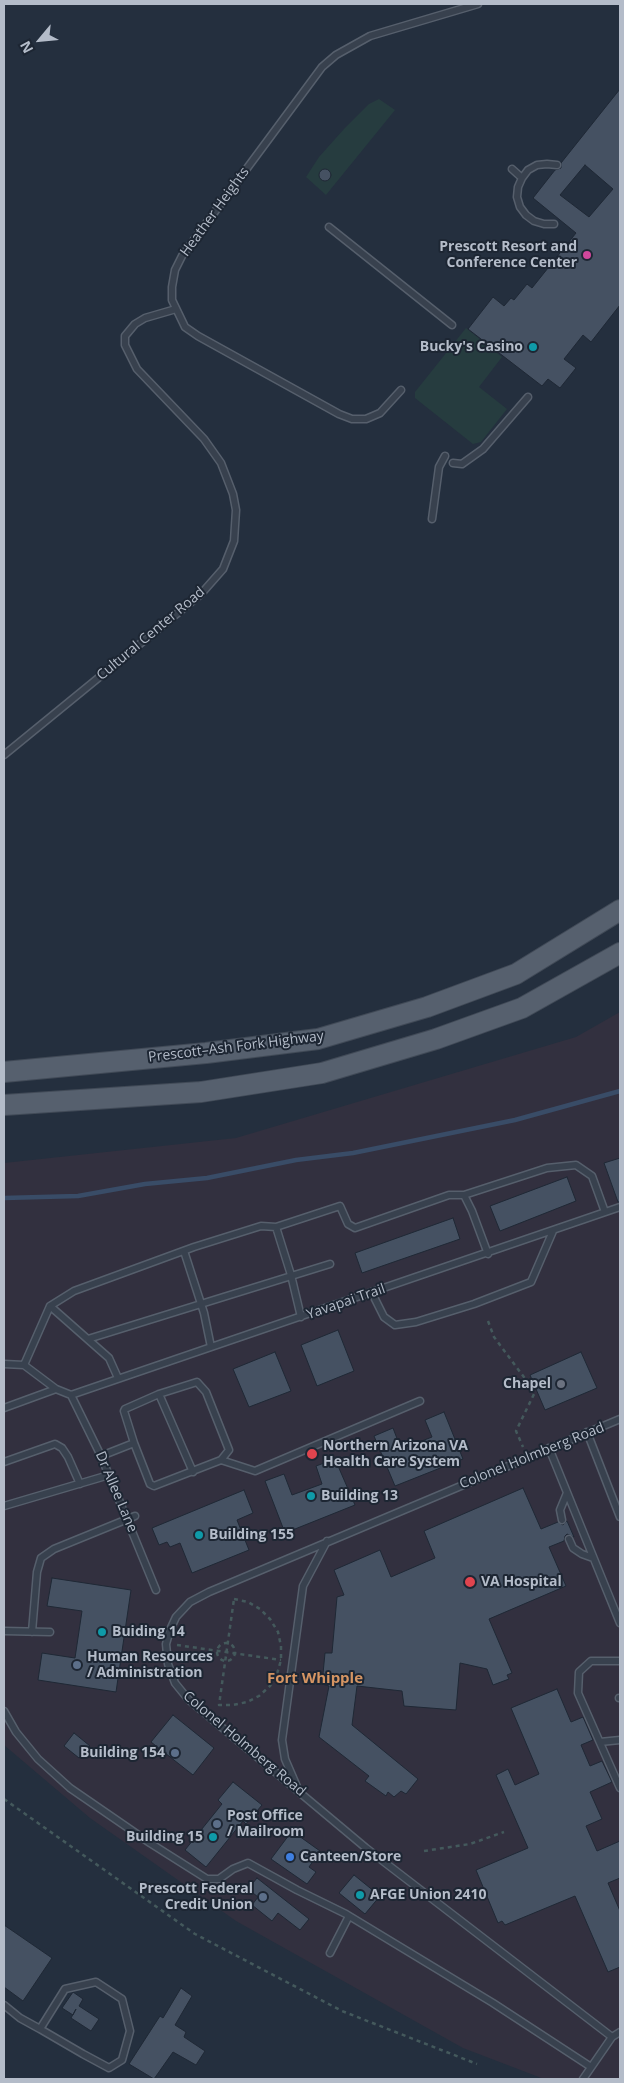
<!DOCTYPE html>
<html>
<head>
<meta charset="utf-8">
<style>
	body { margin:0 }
	#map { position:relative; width:624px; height:2083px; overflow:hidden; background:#242f3e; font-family:"Open Sans",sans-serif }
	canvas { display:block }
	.frame { position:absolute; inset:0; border:5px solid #b4bcc9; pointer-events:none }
	.north { position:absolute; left:15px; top:15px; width:50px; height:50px; -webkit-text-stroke:4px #1d2633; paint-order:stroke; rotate:242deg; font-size:14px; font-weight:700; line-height:20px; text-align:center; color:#b4bcc9 }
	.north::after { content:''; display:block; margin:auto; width:18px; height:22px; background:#b4bcc9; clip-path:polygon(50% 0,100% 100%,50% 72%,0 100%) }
</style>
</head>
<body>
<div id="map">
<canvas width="624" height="2083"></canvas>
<div class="frame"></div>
<div class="north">N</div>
</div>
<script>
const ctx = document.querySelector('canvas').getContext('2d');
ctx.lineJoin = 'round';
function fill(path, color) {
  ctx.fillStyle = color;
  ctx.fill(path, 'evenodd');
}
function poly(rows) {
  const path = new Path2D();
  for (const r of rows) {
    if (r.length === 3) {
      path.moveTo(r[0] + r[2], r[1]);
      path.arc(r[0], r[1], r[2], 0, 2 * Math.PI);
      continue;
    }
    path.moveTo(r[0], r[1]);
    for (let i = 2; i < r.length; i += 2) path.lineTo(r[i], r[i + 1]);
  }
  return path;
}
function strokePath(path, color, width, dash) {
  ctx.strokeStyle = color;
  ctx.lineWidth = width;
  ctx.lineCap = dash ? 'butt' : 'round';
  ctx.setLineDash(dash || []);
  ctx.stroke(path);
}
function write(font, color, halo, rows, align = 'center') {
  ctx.font = font + ' "Open Sans",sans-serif';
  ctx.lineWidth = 4;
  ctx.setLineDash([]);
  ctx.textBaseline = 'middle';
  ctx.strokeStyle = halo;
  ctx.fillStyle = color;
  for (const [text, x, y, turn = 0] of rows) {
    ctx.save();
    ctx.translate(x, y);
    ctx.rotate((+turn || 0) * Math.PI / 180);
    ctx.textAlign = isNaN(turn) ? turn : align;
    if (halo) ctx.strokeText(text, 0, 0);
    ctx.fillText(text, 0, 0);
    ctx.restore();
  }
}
fill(poly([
	[620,1012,620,2079,544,2079,463,2048,236,1921,90,1818,4,1745,4,1163,236,1138,576,1037]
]), '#32303f');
fill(poly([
	[379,99,395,110,326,195,306,177,319,157,344,129,369,104],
	[466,328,502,357,479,387,507,409,481,442,473,444,415,398,415,392]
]), '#263c3f');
strokePath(poly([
	[4,1198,78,1196,145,1184,207,1178,296,1160,353,1153,515,1120,620,1091]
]), '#394c67', 4.5);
const building = poly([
	[620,89,620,305,591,342,583,335,564,359,576,368,560,388,548,379,542,386,468,329,493,297,504,306,511,298,514,300,527,284,532,288,576,233,533,198,555,170,561,168,561,163,620,89],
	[585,165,613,189,589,217,560,195,585,165],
	[325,175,6],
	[620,1158,620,1202,618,1202,604,1163,620,1158],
	[567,1177,576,1201,500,1231,490,1206,567,1177],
	[453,1218,460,1239,362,1273,355,1253,453,1218],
	[338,1330,354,1371,317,1386,301,1345,338,1330],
	[275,1352,291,1391,249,1407,233,1369,275,1352],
	[581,1352,597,1388,545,1410,530,1375,581,1352],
	[444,1412,463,1459,395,1486,374,1436,393,1428,401,1449,432,1437,425,1420,444,1412],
	[335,1459,355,1505,285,1533,265,1481,284,1474,292,1495,322,1484,316,1466,335,1459],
	[523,1488,541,1529,558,1522,563,1525,567,1521,574,1537,567,1534,565,1536,564,1541,549,1547,566,1586,489,1619,512,1673,507,1675,509,1679,493,1685,487,1669,460,1663,456,1710,404,1706,402,1691,357,1686,352,1725,418,1779,406,1794,401,1791,394,1797,388,1792,386,1796,365,1781,369,1776,319,1737,329,1686,322,1684,325,1653,332,1653,337,1597,344,1595,334,1570,380,1550,391,1577,435,1558,424,1531,523,1488],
	[244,1490,253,1513,237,1520,249,1550,192,1573,180,1543,170,1547,167,1542,159,1545,152,1528,244,1490],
	[52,1578,131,1590,116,1692,38,1680,42,1653,75,1658,82,1611,47,1606,52,1578],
	[557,1689,571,1722,583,1717,593,1740,581,1745,590,1766,602,1761,612,1782,590,1792,602,1819,586,1826,597,1851,620,1841,620,1878,608,1883,620,1911,620,1967,608,1972,575,1896,505,1925,502,1921,498,1923,476,1870,528,1848,496,1775,508,1769,515,1785,539,1774,511,1708,557,1689],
	[173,1715,214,1748,193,1775,151,1742,173,1715],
	[74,1733,90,1746,79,1758,64,1746,74,1733],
	[233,1782,262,1805,246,1824,243,1821,206,1867,185,1850,222,1804,218,1800,233,1782],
	[292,1831,320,1851,309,1867,316,1872,307,1884,271,1859,292,1831],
	[354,1875,380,1896,365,1914,339,1893,354,1875],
	[257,1878,309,1919,300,1930,278,1913,272,1921,252,1905,258,1897,248,1889,257,1878],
	[4,1925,52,1958,23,2001,4,1987,4,1925],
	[181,1988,192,1996,175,2025,186,2032,184,2037,205,2051,196,2065,173,2052,154,2079,129,2064,160,2016,163,2018,181,1988],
	[73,1992,83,1999,79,2006,99,2019,91,2031,71,2018,76,2009,73,2015,62,2008,73,1992]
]);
fill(building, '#455162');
strokePath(building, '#1f2835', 1);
const service = poly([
	[512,169,522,178],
	[554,224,544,224,534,221,526,215,520,207,517,197,518,187,522,178,528,170,537,165,547,164,557,165],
	[329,227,452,325],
	[401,390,380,413,366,419,352,419,339,414,198,336,185,327,172,300,172,287,175,270,182,256,322,67,336,55,370,36,478,4],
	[453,463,462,464,483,449,528,397],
	[432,519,439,467,445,456],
	[4,755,201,594,223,569,234,541,236,510,233,494,221,463,204,439,137,369,125,345,125,336,135,324,145,318,176,309],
	[464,1195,547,1168,576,1165,592,1176,605,1212],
	[276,1227,340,1206,348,1224,355,1228,449,1195,464,1195,472,1211,488,1254],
	[184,1251,204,1313,211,1347],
	[372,1293,384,1317,395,1325,416,1322,474,1304,531,1282,553,1231],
	[50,1306,109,1358,118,1378],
	[88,1339,330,1264],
	[4,1364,24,1365,56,1389,71,1395],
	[24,1365,50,1306,74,1291,194,1247,261,1226,276,1227,291,1275,301,1317],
	[159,1394,193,1472],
	[71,1395,620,1207],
	[71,1395,101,1456,156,1590],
	[4,1408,56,1389],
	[587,1432,620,1517],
	[549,1448,620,1623],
	[101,1456,134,1443,150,1484,154,1486,221,1460,229,1450,206,1392,197,1382,159,1394,125,1409,124,1411,134,1443],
	[221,1460,255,1471,420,1401],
	[4,1462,55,1444,62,1448,68,1457,80,1484],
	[4,1506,109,1475],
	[562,1520,560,1510,567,1493],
	[569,1539,573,1548,582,1554,593,1558],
	[4,1631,50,1632],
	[32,1632,37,1572,41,1558,54,1549,135,1516],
	[620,1661,591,1661,579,1672,578,1693,620,1788],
	[619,1698,620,1698],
	[4,1711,16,1732,38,1759,70,1788,150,1843,207,1879,219,1879,233,1869,248,1863,297,1890,346,1914,493,2003,591,2067],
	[600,1742,620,1740],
	[298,1789,285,1759,282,1740,303,1586,327,1541],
	[330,1953,349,1916],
	[4,2005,20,2018,40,2029,83,2054,109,2068,122,2060,130,2031,122,1999,96,1982,65,1989,40,2029],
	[612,2037,366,1848,188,1699,175,1683,168,1664,166,1644,170,1630,176,1617,190,1602,209,1592,620,1419],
	[583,2079,612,2037,620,2032]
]);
const primary = poly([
	[4,1072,206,1053,318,1039,427,1007,516,974,620,910],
	[4,1105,201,1092,322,1073,436,1039,522,1008,620,953]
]);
strokePath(service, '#565f6c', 9);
strokePath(primary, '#414a57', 22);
strokePath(poly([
	[488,1321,494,1337,535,1392,516,1431,523,1447],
	[234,1599,248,1602,260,1609,270,1619,278,1632,281,1646,281,1660,277,1674,270,1686,259,1696,247,1702,233,1705,219,1705,234,1599],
	[226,1652,9],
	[177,1645,281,1660],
	[4,1799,195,1934,342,2011,477,2064],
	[424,1851,470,1844,504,1832]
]), '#44595c', 2.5, [4, 4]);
strokePath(service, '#38414e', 6);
strokePath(primary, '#56606e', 20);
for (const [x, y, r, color] of [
	[587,255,5,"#d1479c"],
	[533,347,5,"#0f9aa8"],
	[561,1384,5,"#6b7280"],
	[312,1454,6,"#e0444e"],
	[311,1496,5,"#0f9aa8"],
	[199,1535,5,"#0f9aa8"],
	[470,1582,6,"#e0444e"],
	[102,1632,5,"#0f9aa8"],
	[77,1665,5,"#5c6f8a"],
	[175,1753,5,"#5c6f8a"],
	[217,1824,5,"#5c6f8a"],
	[213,1837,5,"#0f9aa8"],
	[290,1857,5,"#3f7fe0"],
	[360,1895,5,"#0f9aa8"],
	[263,1897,5,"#5c6f8a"]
]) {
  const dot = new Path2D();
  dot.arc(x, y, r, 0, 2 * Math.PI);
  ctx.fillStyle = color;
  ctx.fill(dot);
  strokePath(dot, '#1d2633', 2);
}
write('14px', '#b4bcc9', '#1d2633', [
	["Heather Heights",215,212,-54],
	["Cultural Center Road",151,634,-40],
	["Prescott–Ash Fork Highway",236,1047,-7],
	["Yavapai Trail",346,1302,-19],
	["Colonel Holmberg Road",532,1456,-22],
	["Dr Allee Lane",116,1492,67],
	["Colonel Holmberg Road",244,1744,40]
]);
write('bold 14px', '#b4bcc9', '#1d2633', [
	["Prescott Resort and",577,247,"right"],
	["Conference Center",577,263,"right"],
	["Bucky's Casino",523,347,"right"],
	["Chapel",551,1384,"right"],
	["Northern Arizona VA",323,1446],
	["Health Care System",323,1462],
	["Building 13",321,1496],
	["Building 155",209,1535],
	["VA Hospital",481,1582],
	["Buiding 14",112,1632],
	["Human Resources",87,1657],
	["/ Administration",87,1673],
	["Building 154",165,1753,"right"],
	["Post Office",227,1816],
	["/ Mailroom",227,1832],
	["Building 15",203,1837,"right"],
	["Canteen/Store",300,1857],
	["Prescott Federal",253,1889,"right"],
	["Credit Union",253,1905,"right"],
	["AFGE Union 2410",370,1895]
], 'left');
write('bold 15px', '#d59563', '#1d2633', [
	["Fort Whipple",315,1679]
]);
</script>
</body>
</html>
